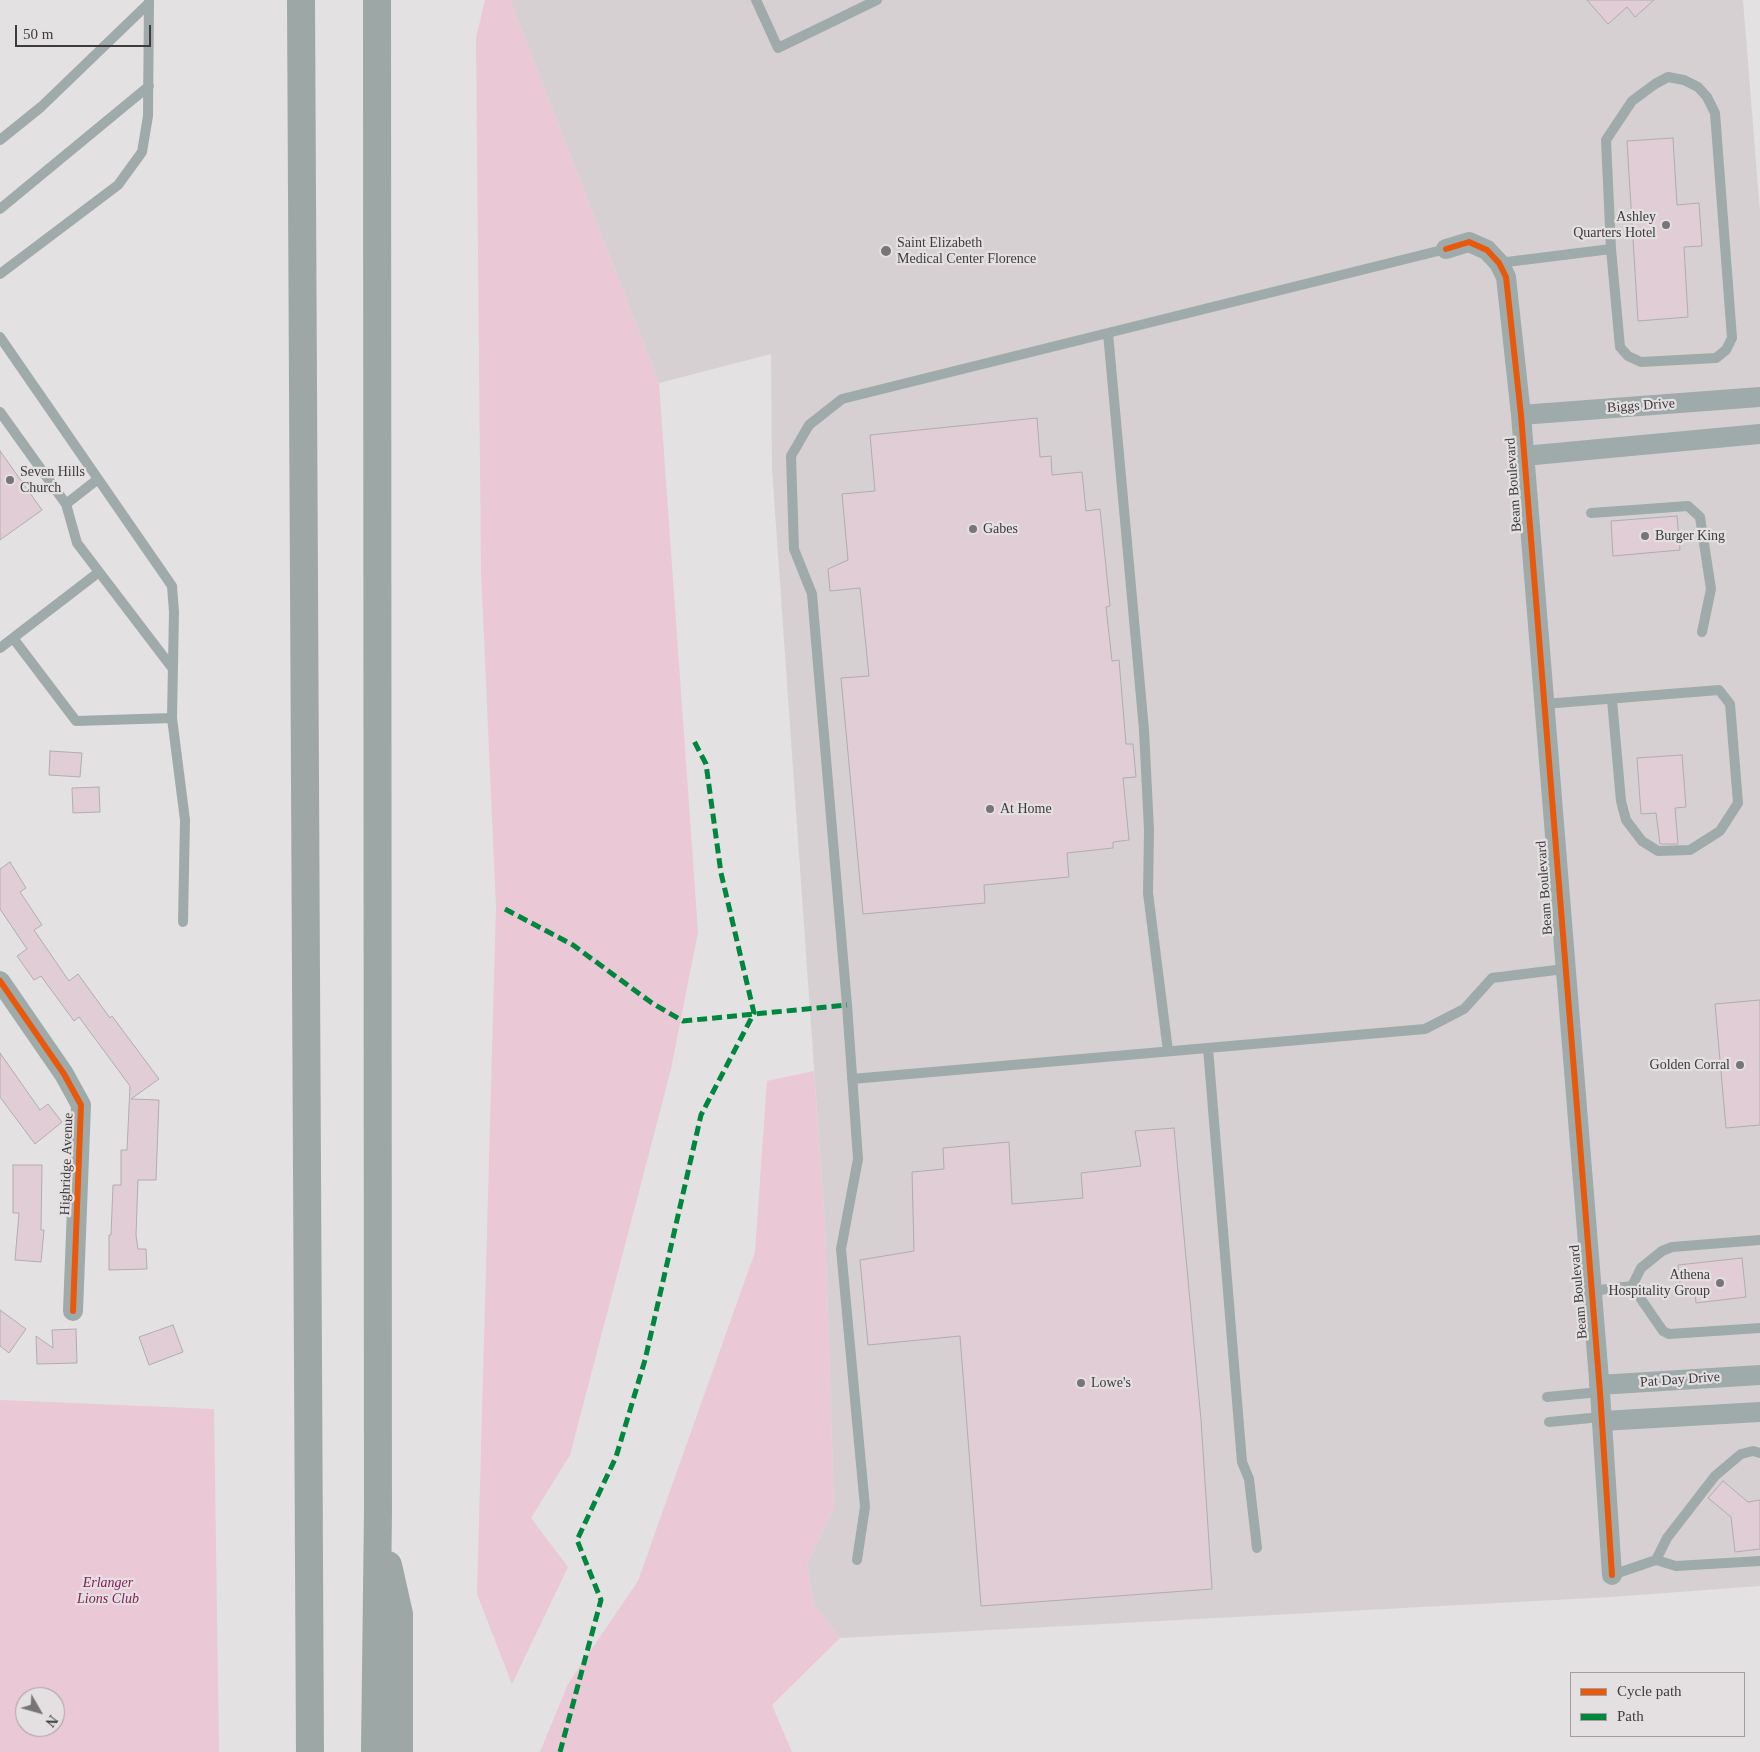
<!DOCTYPE html>
<html>
<head>
<meta charset="utf-8">
<style>
	body { margin:0 }
	#map { position:relative; width:1760px; height:1752px; overflow:hidden; background:#e3e1e2; font-family:Georgia,serif }
	canvas { display:block }
	.legend { position:absolute; left:1570px; top:1672px; width:175px; height:65px; box-sizing:border-box; background:#e4e0e2; border:1px solid #a19ea0; margin:0; padding:6px 9px; list-style:none; font-size:15px; color:#3d3b3c }
	.legend li { display:flex; align-items:center; gap:10px; height:25px }
	.legend b { width:25px; border:1px solid #a19ea0 }
	.north { position:absolute; left:15px; top:1687px; width:50px; height:50px; box-sizing:border-box; background:#e4e0e2; border:1px solid #a19ea0; border-radius:50%; rotate:128deg; font-size:14px; font-weight:700; line-height:20px; text-align:center; color:#3d3b3c }
	.north::after { content:''; display:block; margin:auto; width:18px; height:22px; background:#777576; clip-path:polygon(50% 0,100% 100%,50% 72%,0 100%) }
	.scale { position:absolute; left:15px; top:25px; width:136px; height:22px; box-sizing:border-box; border:2px solid #3d3b3c; border-top:0; padding-left:6px; font-size:15px; line-height:18px; white-space:nowrap; color:#3d3b3c; -webkit-text-stroke:4px #e4e0e2; paint-order:stroke }
</style>
</head>
<body>
<div id="map">
<canvas width="1760" height="1752"></canvas>
<ul class="legend">
<li><b style="height:6px;background:#e8590c"></b>Cycle path</li>
<li><b style="height:6px;background:#00873e"></b>Path</li>
</ul>
<div class="north">N</div>
<div class="scale">50 m</div>
</div>
<script>
const ctx = document.querySelector('canvas').getContext('2d');
ctx.lineJoin = 'round';
function fill(path, color) {
  ctx.fillStyle = color;
  ctx.fill(path, 'evenodd');
}
function poly(rows) {
  const path = new Path2D();
  for (const r of rows) {
    path.moveTo(r[0], r[1]);
    for (let i = 2; i < r.length; i += 2) path.lineTo(r[i], r[i + 1]);
  }
  return path;
}
function strokePath(path, color, width, dash) {
  ctx.strokeStyle = color;
  ctx.lineWidth = width;
  ctx.lineCap = dash ? 'butt' : 'round';
  ctx.setLineDash(dash || []);
  ctx.stroke(path);
}
function write(font, color, halo, rows, align = 'center') {
  ctx.font = font + ' Georgia,serif';
  ctx.lineWidth = 4.5;
  ctx.setLineDash([]);
  ctx.textBaseline = 'middle';
  ctx.strokeStyle = halo;
  ctx.fillStyle = color;
  for (const [text, x, y, turn = 0] of rows) {
    ctx.save();
    ctx.translate(x, y);
    ctx.rotate((+turn || 0) * Math.PI / 180);
    ctx.textAlign = isNaN(turn) ? turn : align;
    if (halo) ctx.strokeText(text, 0, 0);
    ctx.fillText(text, 0, 0);
    ctx.restore();
  }
}
fill(poly([
	[510,0,1743,0,1760,212,1760,1586,1611,1597,840,1638,814,1604,807,1564,834,1508,825,1225,772,469,771,354,659,383]
]), '#d7d0d2');
fill(poly([
	[485,0,510,0,659,383,698,932,671,1069,570,1455,531,1518,568,1567,512,1684,477,1594,496,907,481,570,476,38],
	[814,1071,825,1225,834,1508,807,1564,814,1604,840,1638,772,1705,792,1752,540,1752,568,1684,638,1581,755,1252,767,1081],
	[0,1400,214,1409,219,1752,0,1752],
	[25,1697,55,1697,55,1727,25,1727]
]), '#eac8d5');
const building = poly([
	[1587,0,1654,0,1635,17,1627,7,1608,24,1587,0],
	[1673,138,1677,205,1699,203,1702,246,1684,247,1688,317,1638,321,1627,141,1673,138],
	[1037,418,1040,457,1051,456,1052,475,1082,472,1086,511,1100,509,1110,606,1106,607,1112,661,1119,660,1126,744,1133,744,1136,777,1123,778,1129,840,1113,842,1113,848,1067,853,1069,877,984,885,985,903,863,914,841,678,869,676,860,588,830,591,828,569,848,560,842,494,875,491,870,435,1037,418],
	[0,451,42,510,0,540,0,451],
	[1677,516,1680,550,1613,556,1611,521,1677,516],
	[50,751,82,753,80,777,49,775,50,751],
	[1682,755,1686,807,1675,808,1678,844,1660,844,1656,813,1641,814,1637,758,1682,755],
	[99,787,100,812,73,813,72,788,99,787],
	[10,862,26,888,20,892,42,925,34,930,69,981,78,974,110,1018,112,1016,159,1079,131,1099,159,1100,156,1180,138,1180,136,1235,138,1249,146,1249,147,1269,109,1270,109,1235,111,1235,113,1185,121,1185,121,1150,127,1150,130,1086,79,1017,74,1021,41,976,34,980,17,956,27,949,0,909,0,869,10,862],
	[1760,1000,1760,1125,1726,1128,1715,1004,1760,1000],
	[0,1053,40,1110,48,1104,62,1122,35,1144,0,1097,0,1053],
	[1174,1128,1201,1420,1212,1589,981,1606,960,1336,868,1345,860,1260,914,1251,912,1172,944,1169,943,1148,1009,1142,1012,1204,1083,1198,1081,1173,1141,1166,1135,1131,1174,1128],
	[13,1165,42,1165,41,1230,44,1230,41,1262,15,1260,19,1213,13,1213,13,1165],
	[1742,1258,1746,1297,1696,1303,1695,1291,1681,1293,1678,1265,1742,1258],
	[0,1310,26,1329,9,1353,0,1346,0,1310],
	[173,1325,183,1352,149,1365,139,1337,173,1325],
	[76,1329,77,1363,37,1364,36,1336,53,1348,52,1330,76,1329],
	[1723,1481,1748,1502,1760,1500,1760,1549,1735,1552,1731,1517,1708,1498,1723,1481]
]);
fill(building, '#e0cdd5');
strokePath(building, '#afaeae', 1);
strokePath(poly([
	[756,0,778,48,877,0],
	[0,140,41,107,149,3],
	[0,209,149,86],
	[1499,263,1611,249,1620,347,1628,356,1641,362,1716,358,1726,350,1732,338,1715,113,1707,97,1698,87,1684,80,1668,77,1655,84,1632,101,1606,140,1611,249],
	[0,274,118,185,142,152,148,116,149,0],
	[1108,333,1144,730,1149,830,1148,893,1168,1051],
	[0,337,172,586,174,612,172,718,185,820,183,922],
	[0,412,66,504,77,543,173,669],
	[66,504,98,479],
	[1591,513,1688,506,1700,517,1711,589,1702,632],
	[13,638,99,572],
	[0,648,13,638,76,721,172,718],
	[1544,704,1719,690,1730,704,1738,803,1720,831,1690,850,1658,851,1642,841,1626,820,1621,801,1612,700],
	[1208,1048,1242,1462,1249,1479,1257,1548],
	[852,1079,1425,1029,1464,1009,1492,978,1564,969],
	[1632,1286,1641,1268,1662,1251,1672,1247,1760,1240],
	[1591,1291,1632,1286,1663,1331,1669,1334,1760,1328],
	[1547,1397,1600,1392],
	[1549,1422,1601,1417],
	[857,1560,865,1507,841,1249,858,1159,847,1005,812,594,794,549,791,456,809,425,842,399,1446,249],
	[1656,1560,1667,1538,1715,1476,1741,1454,1753,1451,1760,1453],
	[1612,1575,1656,1560,1676,1566,1760,1561]
]), '#9fabaa', 10);
strokePath(poly([
	[1446,249,1469,242,1487,250,1499,263,1506,277,1521,415,1600,1392,1612,1575],
	[1521,415,1760,397],
	[1524,456,1760,434],
	[0,981,64,1074,81,1105,73,1311],
	[1599,1385,1760,1375],
	[1602,1421,1760,1412]
]), '#9fabaa', 20);
strokePath(poly([
	[301,0,310,1752],
	[388,1565,399,1614,399,1752],
	[375,1752,378,1511,377,0]
]), '#9da8a6', 28);
strokePath(poly([
	[505,909,573,945,652,1003,683,1021,847,1005],
	[560,1752,601,1600,577,1540,616,1457,645,1360,701,1115,754,1013,721,873,706,764,693,739]
]), '#00873e', 5, [10, 5]);
strokePath(poly([
	[1446,249,1469,242,1487,250,1499,263,1506,277,1521,415,1600,1392,1612,1575],
	[0,981,64,1074,81,1105,73,1311]
]), '#e8590c', 6);
for (const [x, y, r, color] of [
	[1666,225,5,"#777576"],
	[886,251,6,"#777576"],
	[10,480,5,"#777576"],
	[973,529,5,"#777576"],
	[1645,536,5,"#777576"],
	[990,809,5,"#777576"],
	[1740,1065,5,"#777576"],
	[1720,1283,5,"#777576"],
	[1081,1383,5,"#777576"]
]) {
  const dot = new Path2D();
  dot.arc(x, y, r, 0, 2 * Math.PI);
  ctx.fillStyle = color;
  ctx.fill(dot);
  strokePath(dot, '#e4e0e2', 2);
}
write('14px', '#3d3b3c', '#e4e0e2', [
	["Ashley",1656,217,"right"],
	["Quarters Hotel",1656,233,"right"],
	["Saint Elizabeth",897,243],
	["Medical Center Florence",897,259],
	["Seven Hills",20,472],
	["Church",20,488],
	["Gabes",983,529],
	["Burger King",1655,536],
	["At Home",1000,809],
	["Golden Corral",1730,1065,"right"],
	["Athena",1710,1275,"right"],
	["Hospitality Group",1710,1291,"right"],
	["Lowe's",1091,1383]
], 'left');
write('14px', '#3d3b3c', '#e4e0e2', [
	["Biggs Drive",1641,406,-4],
	["Beam Boulevard",1514,485,-94],
	["Beam Boulevard",1545,888,-94],
	["Highridge Avenue",67,1164,-88],
	["Beam Boulevard",1579,1292,-95],
	["Pat Day Drive",1680,1380,-4]
]);
write('italic 14px', '#881c56', '#e4e0e2', [
	["Erlanger",108,1583],
	["Lions Club",108,1599]
]);
</script>
</body>
</html>
